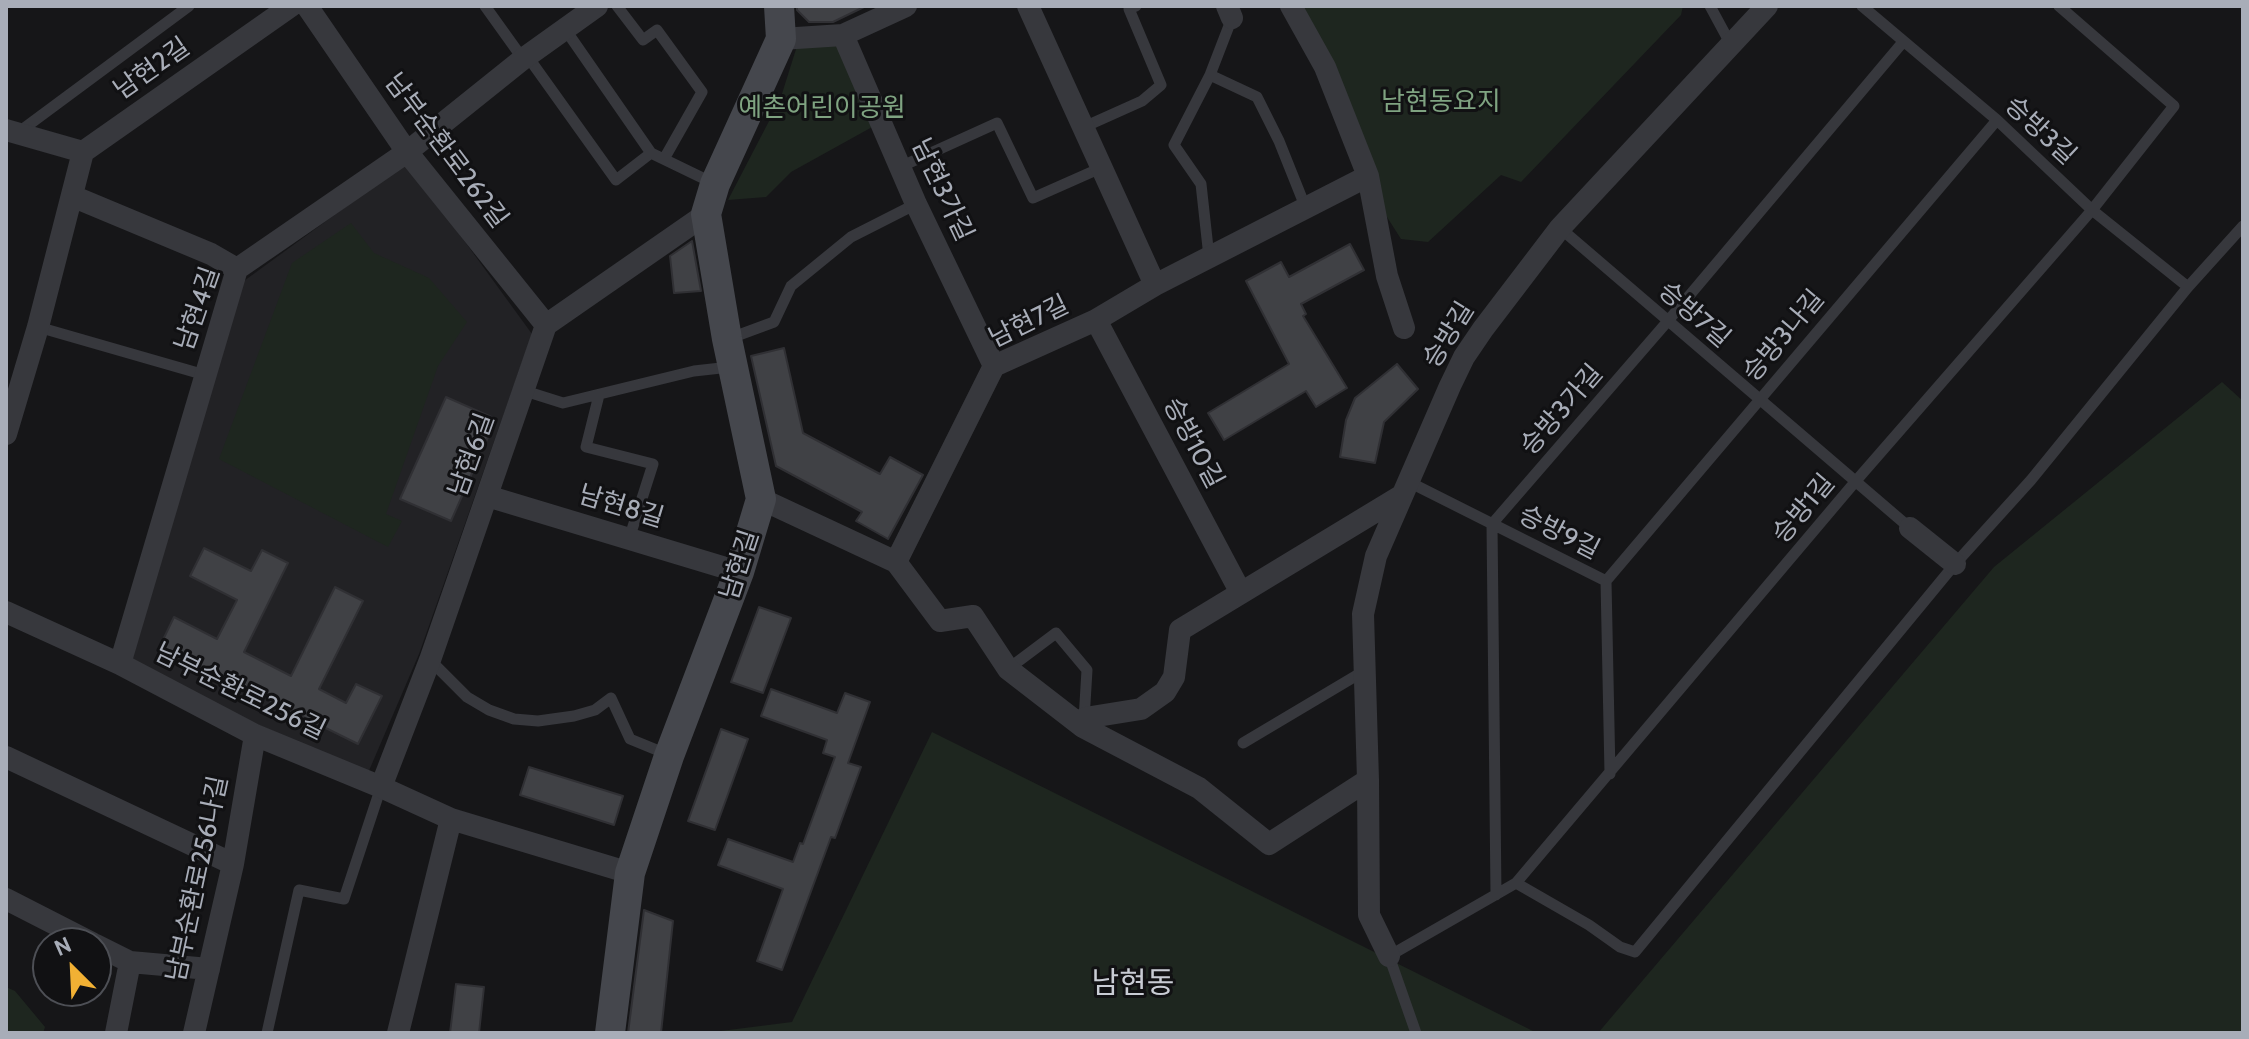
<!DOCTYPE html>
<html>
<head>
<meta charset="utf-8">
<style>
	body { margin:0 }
	#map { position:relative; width:2249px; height:1039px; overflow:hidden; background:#161618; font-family:Cabin,sans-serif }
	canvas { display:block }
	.frame { position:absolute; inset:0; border:8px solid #a8adb8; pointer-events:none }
	.north { position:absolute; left:32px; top:927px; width:80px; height:80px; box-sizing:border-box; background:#111113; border:2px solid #4d4f55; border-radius:50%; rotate:336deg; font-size:22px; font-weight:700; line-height:32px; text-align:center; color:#a8adb8 }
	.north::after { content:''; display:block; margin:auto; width:28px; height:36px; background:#f2b134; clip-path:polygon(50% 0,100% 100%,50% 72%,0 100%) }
</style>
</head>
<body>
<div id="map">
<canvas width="2249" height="1039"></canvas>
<div class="frame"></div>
<div class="north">N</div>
</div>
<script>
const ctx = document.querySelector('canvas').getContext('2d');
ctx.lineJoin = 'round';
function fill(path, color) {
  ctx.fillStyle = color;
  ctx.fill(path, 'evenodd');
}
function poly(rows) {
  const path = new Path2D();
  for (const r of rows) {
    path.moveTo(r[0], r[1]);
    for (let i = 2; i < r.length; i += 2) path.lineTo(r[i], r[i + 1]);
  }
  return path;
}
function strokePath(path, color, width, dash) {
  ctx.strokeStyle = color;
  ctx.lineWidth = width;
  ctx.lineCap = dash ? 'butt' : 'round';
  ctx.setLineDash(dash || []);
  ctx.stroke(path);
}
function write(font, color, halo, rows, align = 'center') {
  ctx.font = font + ' Cabin,"Noto Sans KR",sans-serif';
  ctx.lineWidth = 6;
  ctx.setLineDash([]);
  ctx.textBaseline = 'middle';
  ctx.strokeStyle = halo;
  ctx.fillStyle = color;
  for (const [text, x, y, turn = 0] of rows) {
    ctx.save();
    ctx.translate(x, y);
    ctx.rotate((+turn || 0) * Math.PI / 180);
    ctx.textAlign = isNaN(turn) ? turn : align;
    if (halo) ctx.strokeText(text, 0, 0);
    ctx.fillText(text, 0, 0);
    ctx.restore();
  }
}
fill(poly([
	[407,162,532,334,419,654,368,773,120,664,233,289]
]), '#222225');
fill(poly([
	[1288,6,1683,6,1681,15,1521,182,1501,175,1428,242,1401,239,1373,195],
	[839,42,874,126,791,172,766,197,728,200,780,100,797,46],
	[351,223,374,253,429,278,467,322,438,366,386,514,402,521,388,547,219,459,292,263],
	[2222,382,2243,401,2243,1033,1598,1033,1994,567],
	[932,732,1537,1033,705,1033,792,1022],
	[6,987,15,991,45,1027,43,1033,6,1033]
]), '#1e261f');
const building = poly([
	[797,6,866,6,833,22,809,22,797,10,797,6],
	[692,241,701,291,674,293,670,256,692,241],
	[1350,244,1364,270,1301,304,1306,314,1303,316,1347,388,1316,407,1306,391,1224,440,1208,413,1289,364,1246,281,1281,262,1289,277,1350,244],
	[784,348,803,433,880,474,890,457,923,475,888,539,856,521,862,512,776,466,751,356,784,348],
	[1397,364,1418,389,1384,422,1375,463,1340,457,1346,420,1355,398,1397,364],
	[446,397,496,419,451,521,400,499,446,397],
	[204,548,251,571,262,550,288,563,244,652,291,676,335,587,363,601,319,689,346,703,356,684,382,696,358,744,160,646,174,617,217,639,237,600,190,576,204,548],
	[759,607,791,618,763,693,731,682,759,607],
	[771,689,837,713,845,693,870,702,848,763,861,767,835,838,831,837,782,970,757,961,783,889,718,865,728,839,793,862,800,843,803,844,835,757,823,753,827,740,761,716,771,689],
	[721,729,748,739,715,830,688,821,721,729],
	[529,767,623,796,614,825,520,795,529,767],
	[644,910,673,921,661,1033,628,1033,644,910],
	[456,984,484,987,479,1033,450,1033,456,984]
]);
fill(building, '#404145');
strokePath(building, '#303034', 2);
strokePath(poly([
	[485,6,523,59],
	[617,6,643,40,657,30,702,92,664,159],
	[1710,6,1730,43],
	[1862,6,1997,120,2092,210,2188,287],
	[565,29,651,153,713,183],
	[528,57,616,180,651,153],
	[1210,75,1257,97,1279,141,1305,206],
	[1084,127,1142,101,1161,85,1129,9,1136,6],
	[19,132,189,6],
	[900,167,997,123,1033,198,1103,167],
	[1560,228,1910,528],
	[1209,257,1201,184,1174,145,1210,75,1232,18],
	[38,327,205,375],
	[728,339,774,322,791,286,851,237,916,204],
	[525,391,563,403,694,371,730,367],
	[599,395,586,447,653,464,629,539],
	[1407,481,1606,581,1610,774],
	[1606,581,1997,120],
	[430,660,467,697,489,710,514,719,538,721,574,716,595,710,611,698,630,739,669,755],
	[1008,669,1056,633,1087,670,1084,720],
	[1243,743,1364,671],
	[1516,883,1589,925,1620,947,1635,952,1955,564,2031,480,2188,287,2243,226],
	[1496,895,1492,524,1667,322,1903,42],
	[267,1033,299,890,344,899,381,787],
	[1416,1033,1389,956,1516,883,1855,482,2092,210,2174,106,2059,6]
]), '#37383d', 11);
strokePath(poly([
	[307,6,407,152,546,325],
	[1028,6,1155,285],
	[1227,6,1232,18],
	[843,35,916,204,994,366],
	[781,39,843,35,906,6],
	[6,130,83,152],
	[1368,176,1387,276,1404,328],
	[72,196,211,254,237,269],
	[1096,320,1241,593,1401,496],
	[6,434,38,327,83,152,291,6],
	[487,496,739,572],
	[761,499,896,562,994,366,1096,320,1155,285,1368,176,1325,67,1291,6],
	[1910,528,1955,564],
	[896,562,940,621,973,616,1008,669,1083,727,1199,788,1269,844,1368,780],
	[6,612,120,664,255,735,381,787,451,819,630,873],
	[120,664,237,269,407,152,523,59,597,6],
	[1085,718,1141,709,1165,692,1174,677,1180,630,1241,593],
	[6,757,233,864],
	[381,787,430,660,546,325,706,214],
	[6,899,92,943],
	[96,945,130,962,116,1033],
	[1389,956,1369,915,1368,780,1363,614,1376,556,1450,386,1464,357,1483,329,1560,228,1767,6],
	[130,962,209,969],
	[194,1033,233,864,255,735],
	[398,1033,451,819]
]), '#37383d', 22);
strokePath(poly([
	[610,1033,630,873,669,756,739,572,761,499,727,339,706,214,715,184,781,39,779,6]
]), '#45474d', 30);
write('26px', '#a8adb8', '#111113', [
	["남현2길",152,69,-35],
	["승방3길",2040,131,43],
	["남부순환로262길",446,151,53],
	["남현3가길",942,190,65],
	["남현4길",198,309,-71],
	["승방7길",1694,315,41],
	["남현7길",1029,322,-26],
	["승방길",1449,335,-58],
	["승방3나길",1784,336,-50],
	["승방3가길",1562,410,-49],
	["승방10길",1193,443,62],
	["남현6길",472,455,-70],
	["남현8길",621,507,17],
	["승방1길",1804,509,-50],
	["승방9길",1559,533,27],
	["남현길",740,565,-72],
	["남부순환로256길",240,692,26],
	["남부순환로256나길",198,879,-78]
]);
write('26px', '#7fa381', '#111113', [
	["남현동요지",1441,102],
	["예촌어린이공원",822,108]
]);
write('30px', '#c9ccd4', '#111113', [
	["남현동",1133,984]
]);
</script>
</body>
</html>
